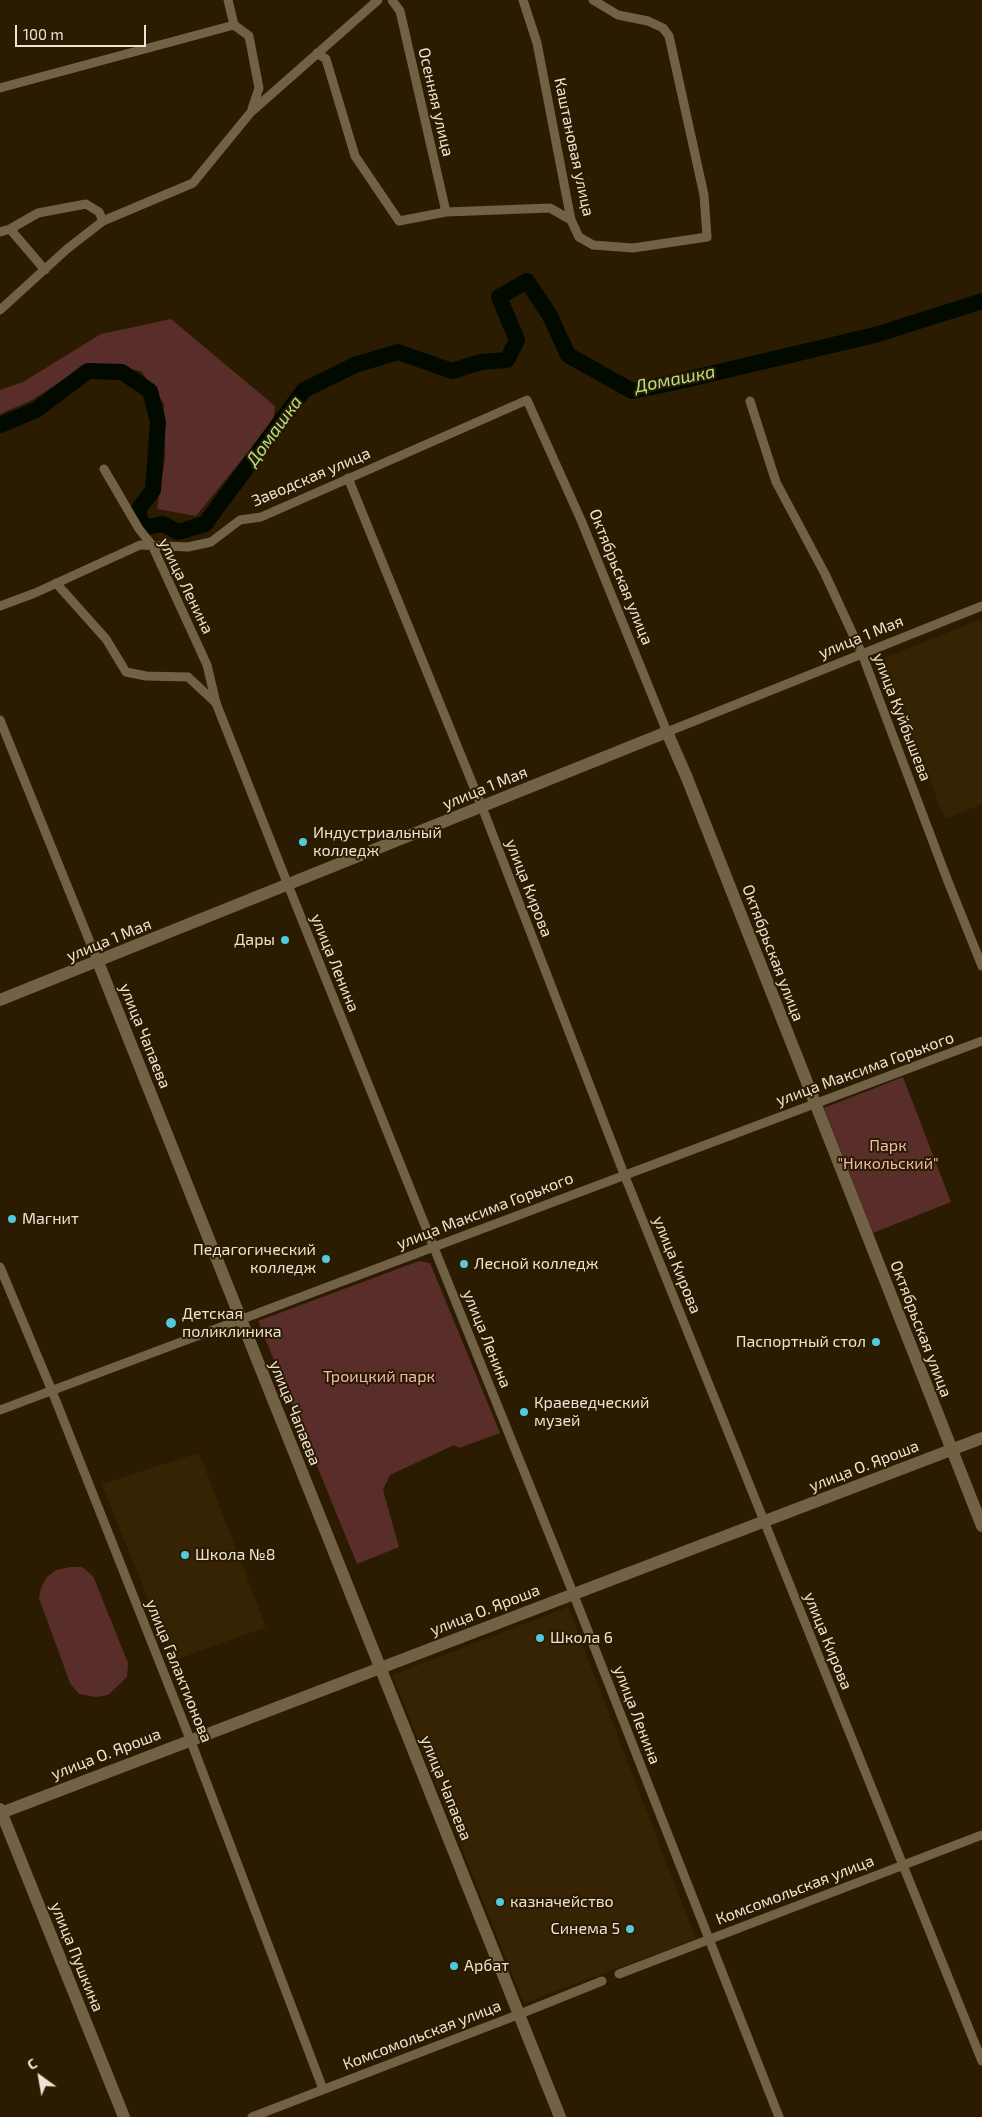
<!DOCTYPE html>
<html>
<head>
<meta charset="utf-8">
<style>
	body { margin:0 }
	#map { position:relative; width:982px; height:2117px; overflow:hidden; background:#2a1b01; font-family:"Exo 2",sans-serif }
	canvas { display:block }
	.north { position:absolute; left:15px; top:2052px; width:50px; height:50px; -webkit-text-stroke:4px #2a1b01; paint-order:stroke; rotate:328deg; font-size:14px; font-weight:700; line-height:20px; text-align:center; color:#ede2d3 }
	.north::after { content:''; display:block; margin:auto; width:18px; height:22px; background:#ede2d3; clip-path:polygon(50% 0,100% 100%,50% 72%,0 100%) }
	.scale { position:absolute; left:15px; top:25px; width:131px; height:22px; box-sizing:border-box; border:2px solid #ede2d3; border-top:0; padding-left:6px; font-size:15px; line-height:18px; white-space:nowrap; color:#ede2d3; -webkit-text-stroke:4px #2a1b01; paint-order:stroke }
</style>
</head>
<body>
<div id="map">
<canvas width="982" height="2117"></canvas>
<div class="north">С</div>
<div class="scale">100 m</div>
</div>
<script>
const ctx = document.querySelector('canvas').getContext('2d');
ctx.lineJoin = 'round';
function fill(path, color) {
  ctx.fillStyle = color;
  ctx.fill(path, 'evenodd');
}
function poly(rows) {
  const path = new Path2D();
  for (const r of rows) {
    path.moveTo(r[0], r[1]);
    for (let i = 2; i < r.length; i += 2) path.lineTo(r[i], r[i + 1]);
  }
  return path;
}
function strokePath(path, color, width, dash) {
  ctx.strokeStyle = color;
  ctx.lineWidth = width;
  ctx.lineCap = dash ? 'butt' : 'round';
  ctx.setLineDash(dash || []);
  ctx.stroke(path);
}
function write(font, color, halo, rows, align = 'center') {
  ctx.font = font + ' "Exo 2",sans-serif';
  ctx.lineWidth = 4;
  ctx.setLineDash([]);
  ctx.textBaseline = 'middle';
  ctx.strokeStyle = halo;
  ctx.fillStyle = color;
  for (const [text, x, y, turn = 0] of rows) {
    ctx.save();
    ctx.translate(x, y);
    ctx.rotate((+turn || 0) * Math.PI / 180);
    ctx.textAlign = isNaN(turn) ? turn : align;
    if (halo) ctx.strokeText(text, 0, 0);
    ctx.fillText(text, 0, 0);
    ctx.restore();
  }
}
fill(poly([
	[982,619,982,804,945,819,881,659],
	[199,1453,266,1627,173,1661,102,1484],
	[568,1607,696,1939,524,2003,392,1675]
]), '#362304');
fill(poly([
	[171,319,275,406,274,416,270,425,196,516,157,509,165,459,164,404,141,371,90,363,32,400,0,414,0,390,23,382,101,334],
	[903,1077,951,1202,873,1233,824,1108],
	[419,1261,430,1263,500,1433,459,1448,454,1445,390,1475,383,1490,399,1547,357,1564,258,1321],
	[70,1567,82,1567,93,1576,128,1663,127,1677,108,1695,96,1697,79,1694,70,1683,39,1598,41,1588,47,1577,56,1570]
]), '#592e2a');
strokePath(poly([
	[0,425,36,410,88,371,122,372,150,391,158,422,153,490,138,510,143,528,163,524,178,532,205,524,304,390,355,365,398,352,452,371,481,362,507,360,517,340,499,297,527,281,549,314,568,355,632,391,672,383,875,335,982,301]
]), '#020a00', 16);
strokePath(poly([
	[228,0,234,25],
	[392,0,400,11,446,212],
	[523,0,537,43,571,220,579,237,593,245,633,248,707,237,704,195,669,36,663,28,648,21,618,15,593,0],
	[317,53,326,59,355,156,399,221,446,212,550,208,571,220],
	[0,88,234,25,249,36,259,88,252,109],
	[10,229,45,270],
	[0,232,10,229,38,213,86,204,99,212,103,221],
	[0,310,67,249,103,221,193,183,251,112,378,0],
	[750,401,776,482,825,574,862,654,947,879,982,966],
	[104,469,139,529,152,545,207,665,216,703,288,885,573,1593,779,2117],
	[348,478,482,807,624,1174,982,2061],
	[56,583,106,639,126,672,146,676,188,677,216,703],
	[0,606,35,593,140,545,188,547,211,542,240,520,261,517,527,400,581,520,667,732,982,606],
	[0,720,98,962],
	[0,1267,52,1391,190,1739,323,2089],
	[0,1410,982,1041],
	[619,1974,982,1835],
	[252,2117,520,2014,602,1981]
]), '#736145', 9);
strokePath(poly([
	[98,962,560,2117],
	[0,1000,667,732,687,778,982,1526],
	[0,1809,124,2117],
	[1,1813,982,1438]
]), '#736145', 12);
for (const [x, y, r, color] of [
	[303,842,5,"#53cadc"],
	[285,940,5,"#53cadc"],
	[12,1219,5,"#53cadc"],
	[326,1259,5,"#53cadc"],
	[464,1264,5,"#53cadc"],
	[171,1323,6,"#53cadc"],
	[876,1342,5,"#53cadc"],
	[524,1412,5,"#53cadc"],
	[185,1555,5,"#53cadc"],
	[540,1638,5,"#53cadc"],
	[500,1902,5,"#53cadc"],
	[630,1929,5,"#53cadc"],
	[454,1966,5,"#53cadc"]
]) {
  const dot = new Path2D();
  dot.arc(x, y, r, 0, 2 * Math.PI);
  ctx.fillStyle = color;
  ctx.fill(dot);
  strokePath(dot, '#2a1b01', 2);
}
write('16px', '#ede2d3', '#2a1b01', [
	["Осенняя улица",436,102,77],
	["Каштановая улица",574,147,78],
	["Заводская улица",311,477,-23],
	["Октябрьская улица",621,577,68],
	["улица Ленина",186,586,64],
	["улица 1 Мая",861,637,-22],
	["улица Куйбышева",902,717,69],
	["улица 1 Мая",485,788,-22],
	["улица Кирова",529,888,69],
	["улица 1 Мая",109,940,-22],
	["Октябрьская улица",773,953,69],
	["улица Ленина",335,963,68],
	["улица Чапаева",145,1036,68],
	["улица Максима Горького",865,1069,-20],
	["улица Максима Горького",485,1211,-21],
	["улица Кирова",677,1265,68],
	["Октябрьская улица",921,1329,69],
	["улица Ленина",487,1339,68],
	["улица Чапаева",295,1413,68],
	["улица О. Яроша",864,1466,-21],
	["улица О. Яроша",485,1610,-21],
	["улица Кирова",828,1641,68],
	["улица Галактионова",179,1671,68],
	["улица Ленина",637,1715,69],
	["улица О. Яроша",106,1754,-21],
	["улица Чапаева",446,1788,68],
	["Комсомольская улица",795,1890,-21],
	["улица Пушкина",77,1957,68],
	["Комсомольская улица",422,2035,-21]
]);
write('16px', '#ede2d3', '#2a1b01', [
	["Индустриальный",313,833],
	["колледж",313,851],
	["Дары",275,940,"right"],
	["Магнит",22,1219],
	["Педагогический",316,1250,"right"],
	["колледж",316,1268,"right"],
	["Лесной колледж",474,1264],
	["Детская",182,1314],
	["поликлиника",182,1332],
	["Паспортный стол",866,1342,"right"],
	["Краеведческий",534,1403],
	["музей",534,1421],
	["Школа №8",195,1555],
	["Школа 6",550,1638],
	["казначейство",510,1902],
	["Синема 5",620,1929,"right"],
	["Арбат",464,1966]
], 'left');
write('16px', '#f5b8b1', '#2a1b01', [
	["Парк",888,1146],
	["\"Никольский\"",888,1164],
	["Троицкий парк",379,1377]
]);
write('italic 18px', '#b4df8a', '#2a1b01', [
	["Домашка",675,379,-11],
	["Домашка",274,431,-54]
]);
</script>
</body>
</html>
